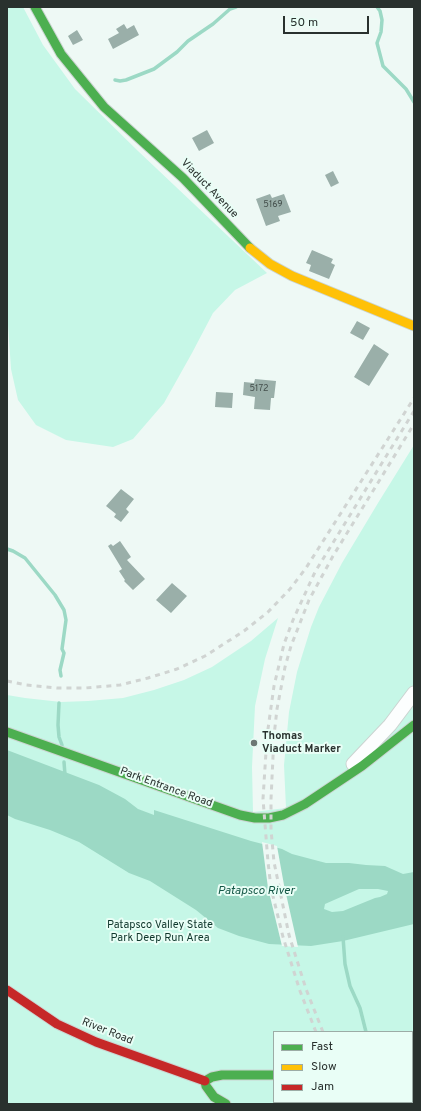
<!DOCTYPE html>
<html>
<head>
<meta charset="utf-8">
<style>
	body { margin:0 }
	#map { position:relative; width:421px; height:1111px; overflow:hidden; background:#eef9f5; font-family:Overpass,sans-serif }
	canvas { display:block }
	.frame { position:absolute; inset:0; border:8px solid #29312e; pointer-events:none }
	.legend { position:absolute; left:273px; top:1031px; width:140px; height:72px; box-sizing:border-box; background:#e9fef6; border:1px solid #9caca6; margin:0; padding:5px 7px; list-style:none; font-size:12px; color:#29312e }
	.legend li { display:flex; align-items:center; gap:8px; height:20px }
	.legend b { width:20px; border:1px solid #9caca6 }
	.scale { position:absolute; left:283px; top:16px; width:86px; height:18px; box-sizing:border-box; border:2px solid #29312e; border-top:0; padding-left:5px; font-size:12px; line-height:14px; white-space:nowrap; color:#29312e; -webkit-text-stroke:3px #e9fef6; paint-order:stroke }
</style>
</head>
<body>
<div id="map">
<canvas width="421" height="1111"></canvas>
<div class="frame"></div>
<ul class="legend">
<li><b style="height:5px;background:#4caf50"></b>Fast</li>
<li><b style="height:5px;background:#ffc107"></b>Slow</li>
<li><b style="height:5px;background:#c62828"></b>Jam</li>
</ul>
<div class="scale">50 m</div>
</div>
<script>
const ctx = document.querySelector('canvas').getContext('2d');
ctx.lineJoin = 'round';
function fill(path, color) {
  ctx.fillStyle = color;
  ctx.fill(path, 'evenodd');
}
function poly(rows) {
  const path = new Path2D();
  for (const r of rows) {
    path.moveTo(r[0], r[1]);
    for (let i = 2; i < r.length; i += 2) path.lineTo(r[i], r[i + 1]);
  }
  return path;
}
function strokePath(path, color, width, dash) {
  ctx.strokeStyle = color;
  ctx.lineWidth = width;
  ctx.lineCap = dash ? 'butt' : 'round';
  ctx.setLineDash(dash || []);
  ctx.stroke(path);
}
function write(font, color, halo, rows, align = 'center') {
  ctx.font = font + ' Overpass,sans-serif';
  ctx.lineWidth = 4;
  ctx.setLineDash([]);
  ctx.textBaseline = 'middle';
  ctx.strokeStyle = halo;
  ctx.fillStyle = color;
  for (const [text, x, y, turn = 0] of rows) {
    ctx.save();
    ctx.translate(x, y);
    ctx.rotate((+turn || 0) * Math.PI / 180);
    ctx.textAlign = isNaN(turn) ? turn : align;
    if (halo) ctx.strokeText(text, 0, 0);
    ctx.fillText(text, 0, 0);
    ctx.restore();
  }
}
fill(poly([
	[7,7,23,7,43,45,75,89,138,151,267,273,235,290,213,313,192,353,164,403,133,439,113,447,66,440,36,425,18,400,11,369,7,309],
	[414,445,414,1085,412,1087,412,1032,274,1032,274,1102,375,1102,372,1104,7,1104,7,695,25,698,61,702,88,701,123,698,154,690,184,680,212,667,251,641,278,618,265,659,255,706,252,767,253,812,286,808,284,765,289,712,297,672,311,627,319,607,342,563,378,503]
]), '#c6f7e7');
fill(poly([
	[7,750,99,785,125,799,138,809,154,815,154,810,251,841,282,849,292,854,326,863,349,863,366,865,385,866,403,874,414,872,414,924,343,941,311,946,269,944,239,936,218,928,196,910,150,881,129,873,79,842,50,830,15,819,7,815],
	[359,889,378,889,388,891,387,894,380,897,375,898,343,911,332,912,324,909,325,904]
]), '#9cd9c5');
fill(poly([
	[262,842,277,846,284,885,298,947,282,946,268,888]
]), '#eef9f5');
strokePath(poly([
	[377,7,380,11,382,20,381,32,377,43,383,66,406,89,414,102],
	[115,80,120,81,126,80,154,69,177,52,188,41,213,24,230,9,236,7],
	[7,549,13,551,25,558,55,595,64,610,66,620,62,649,64,653,60,670,61,676],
	[59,703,58,725,59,737,62,745],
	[64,762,65,775],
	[343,937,345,964,350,986,360,1008,366,1032]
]), '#9cd9c5', 3.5);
fill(poly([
	[124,24,127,29,134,25,139,35,113,49,108,39,119,33,116,29],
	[77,30,83,40,73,45,68,36],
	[207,130,214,143,199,151,192,138],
	[333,171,339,183,331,187,325,175],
	[270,194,272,198,284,194,291,212,278,216,280,221,266,226,256,199],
	[312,250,333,259,331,263,335,265,329,279,309,271,311,265,306,263],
	[357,321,370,328,363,340,350,333],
	[374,344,389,354,369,386,354,377],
	[255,379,276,381,274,398,271,398,270,410,254,409,255,397,243,395,244,382,254,383],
	[216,392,233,393,232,408,215,407],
	[121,489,134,499,126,509,129,512,121,522,114,517,116,514,106,506],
	[120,541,131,557,127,560,145,579,133,590,124,581,125,580,119,571,122,569,108,546,111,544,113,546],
	[172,583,187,596,171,613,156,600]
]), '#9aafa9');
const street = poly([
	[353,764,390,725,414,693]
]);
const fast = poly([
	[35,7,61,54,104,107,183,178,250,248],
	[7,732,240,815,255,818,269,818,283,815,305,804,362,766,414,725],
	[205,1081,212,1077,222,1075,274,1075],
	[205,1081,206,1086,214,1097,226,1104],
	[412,1102,414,1104]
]);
const slow = poly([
	[250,248,270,264,292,276,414,326]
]);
const jam = poly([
	[7,990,57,1024,96,1042,205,1081]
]);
strokePath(street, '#cbd4d1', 15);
strokePath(fast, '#cbd4d1', 11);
strokePath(slow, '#cbd4d1', 11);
strokePath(jam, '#cbd4d1', 11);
strokePath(street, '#fcfefe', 13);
strokePath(fast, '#4caf50', 9);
strokePath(slow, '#ffc107', 9);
strokePath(jam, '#c62828', 9);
strokePath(poly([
	[7,681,26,685,57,688,85,688,120,685,148,678,177,669,205,656,244,631,268,612,290,589,306,568,414,398],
	[316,1032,300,991,283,937,271,888,268,862,263,799,267,736,274,686,284,644,293,620,315,572,414,411],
	[323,1032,306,989,289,935,274,862,271,830,271,799,274,736,277,709,285,667,291,646,309,600,333,556,414,424],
	[354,1102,355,1104],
	[361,1102,362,1104]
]), '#d0d4d2', 3, [5, 5]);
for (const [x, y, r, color] of [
	[254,743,4,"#6e7774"]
]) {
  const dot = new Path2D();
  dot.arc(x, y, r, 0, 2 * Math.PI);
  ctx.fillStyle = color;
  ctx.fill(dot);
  strokePath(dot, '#e9fef6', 1.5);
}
write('9px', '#45504d', null, [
	["5169",273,205],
	["5172",259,389]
]);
write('11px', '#29312e', '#e9fef6', [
	["Viaduct Avenue",209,189,46],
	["Park Entrance Road",166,788,20],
	["River Road",107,1032,22]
]);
write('bold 11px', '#29312e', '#e9fef6', [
	["Thomas",262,737],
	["Viaduct Marker",262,750]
], 'left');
write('11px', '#10372c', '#e9fef6', [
	["Patapsco Valley State",160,926],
	["Park Deep Run Area",160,939]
]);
write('italic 12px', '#145746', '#e9fef6', [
	["Patapsco River",256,892]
]);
</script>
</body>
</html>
